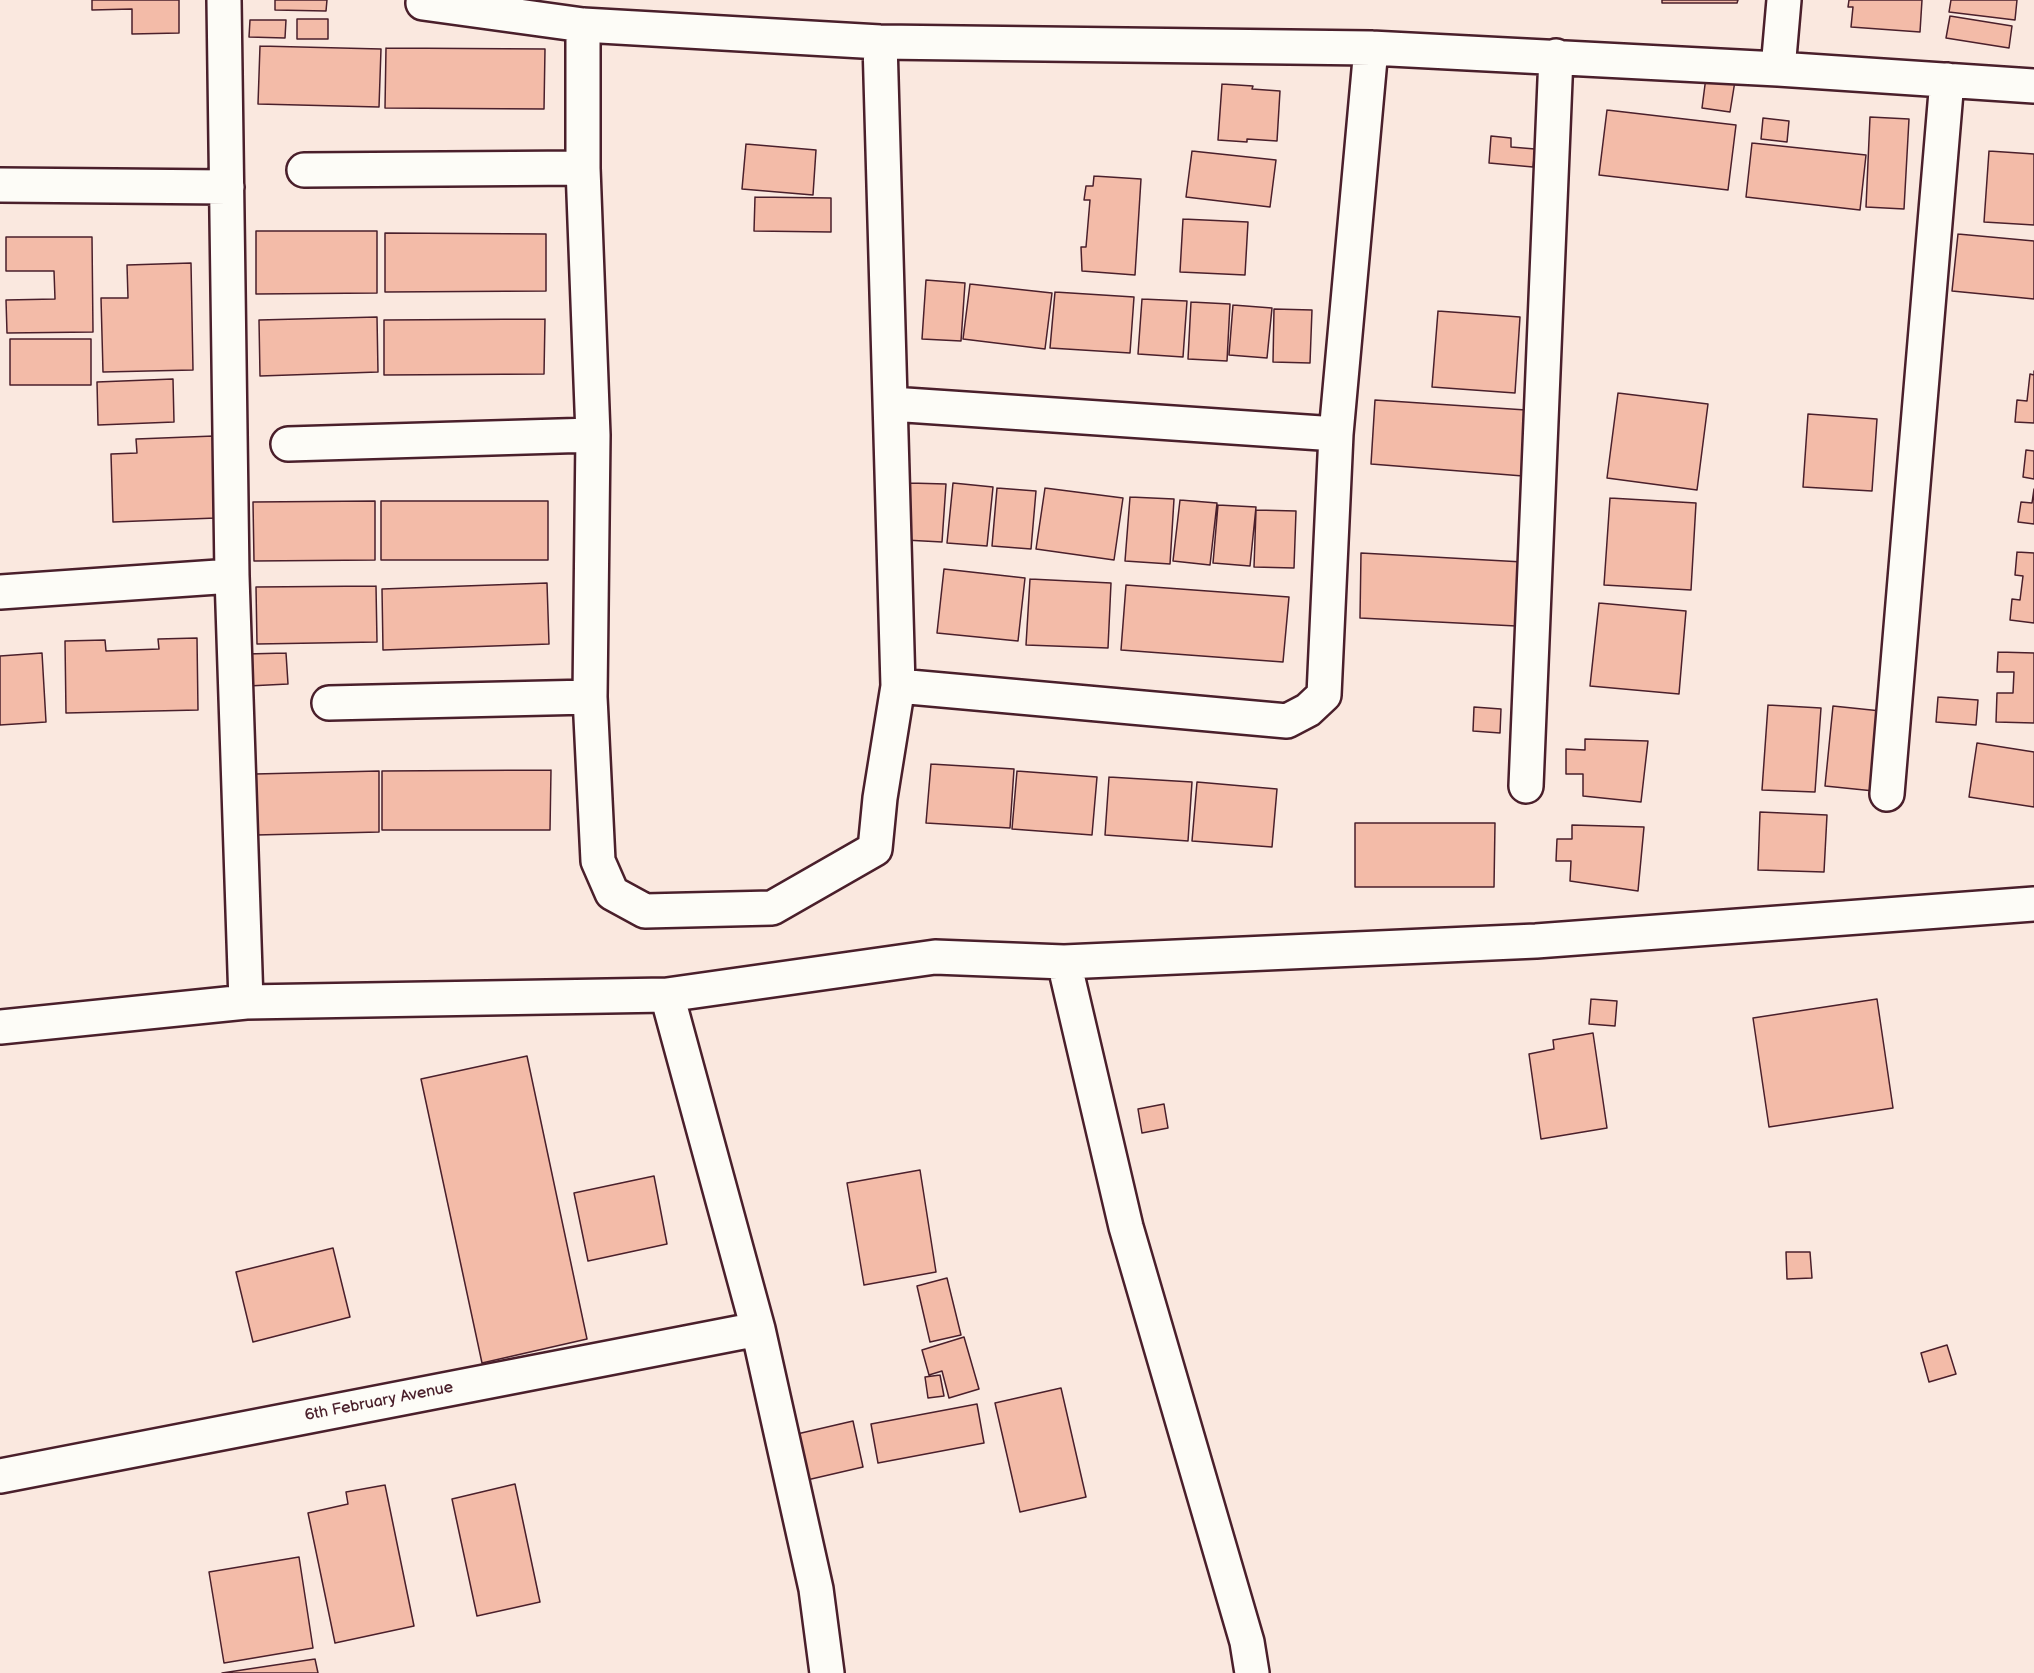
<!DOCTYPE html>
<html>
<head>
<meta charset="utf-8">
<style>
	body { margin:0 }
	canvas { display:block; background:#fae8df }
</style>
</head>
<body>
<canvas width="2034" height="1673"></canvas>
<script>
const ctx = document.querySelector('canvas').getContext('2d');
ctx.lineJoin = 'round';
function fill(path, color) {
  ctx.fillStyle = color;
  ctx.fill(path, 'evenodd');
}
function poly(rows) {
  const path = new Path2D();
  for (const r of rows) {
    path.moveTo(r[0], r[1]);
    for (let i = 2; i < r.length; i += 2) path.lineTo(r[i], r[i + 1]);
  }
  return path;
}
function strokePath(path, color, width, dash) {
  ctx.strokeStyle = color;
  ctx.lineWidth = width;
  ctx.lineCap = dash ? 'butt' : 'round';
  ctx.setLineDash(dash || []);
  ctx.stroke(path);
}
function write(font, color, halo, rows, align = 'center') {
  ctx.font = font + ' "Balsamiq Sans",sans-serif';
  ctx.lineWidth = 4.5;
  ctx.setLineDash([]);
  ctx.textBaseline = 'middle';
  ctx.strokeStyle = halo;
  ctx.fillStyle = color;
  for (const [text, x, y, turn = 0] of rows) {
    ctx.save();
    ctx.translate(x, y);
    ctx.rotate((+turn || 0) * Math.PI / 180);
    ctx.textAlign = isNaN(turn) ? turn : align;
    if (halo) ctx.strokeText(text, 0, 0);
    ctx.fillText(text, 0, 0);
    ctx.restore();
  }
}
const building = poly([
	[92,0,179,0,179,33,132,34,132,9,92,10,92,0],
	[275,0,327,0,326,11,275,10,275,0],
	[1662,0,1738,0,1737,3,1662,3,1662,0],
	[1849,0,1922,0,1920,32,1851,27,1853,7,1848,7,1849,0],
	[1951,0,2017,0,2015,20,1949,12,1951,0],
	[1950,16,2012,26,2009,48,1946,38,1950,16],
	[297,19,328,19,328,39,297,39,297,19],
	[250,20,286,20,285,38,249,37,250,20],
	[260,46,381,49,379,107,258,104,260,46],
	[386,48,545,49,544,109,385,108,386,48],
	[1706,77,1735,81,1730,112,1702,108,1706,77],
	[1222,84,1253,86,1252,89,1280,91,1277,141,1247,139,1247,142,1218,140,1222,84],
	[1607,110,1736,125,1728,190,1599,175,1607,110],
	[1870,117,1909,119,1904,209,1866,207,1870,117],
	[1763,118,1789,121,1787,142,1761,139,1763,118],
	[1491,136,1511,138,1511,147,1535,149,1533,167,1489,163,1491,136],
	[1752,143,1866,155,1860,210,1746,197,1752,143],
	[746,144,816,150,813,195,742,189,746,144],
	[1192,151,1276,160,1270,207,1186,197,1192,151],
	[1989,151,2034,154,2034,225,1984,222,1989,151],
	[1094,176,1141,179,1135,275,1082,271,1081,247,1086,247,1090,200,1084,200,1086,186,1093,186,1094,176],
	[755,197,831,198,831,232,754,231,755,197],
	[1183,219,1248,222,1245,275,1180,272,1183,219],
	[256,231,377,231,377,293,256,294,256,231],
	[385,233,546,234,546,291,385,292,385,233],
	[1958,234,2034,241,2034,299,1952,291,1958,234],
	[6,237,92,237,93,332,7,333,6,300,55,299,54,271,6,271,6,237],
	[191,263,193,370,103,372,101,298,128,298,127,265,191,263],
	[926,280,965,283,961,341,922,339,926,280],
	[970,284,1052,293,1045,349,963,339,970,284],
	[1055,292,1134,297,1130,353,1050,348,1055,292],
	[1142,299,1187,301,1183,357,1138,354,1142,299],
	[1191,302,1230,304,1227,361,1188,359,1191,302],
	[1233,305,1272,308,1267,358,1229,355,1233,305],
	[1274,309,1312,310,1310,363,1273,362,1274,309],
	[1438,311,1520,317,1515,393,1432,387,1438,311],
	[377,317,378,372,260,376,259,320,377,317],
	[545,319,544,374,384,375,384,320,545,319],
	[10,339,91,339,91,385,10,385,10,339],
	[2034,371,2034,423,2015,422,2017,400,2027,401,2030,374,2034,375,2034,371],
	[173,379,174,422,98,425,97,382,173,379],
	[1618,393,1708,404,1697,490,1607,478,1618,393],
	[1375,400,1526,410,1523,476,1371,464,1375,400],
	[1808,414,1877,419,1872,491,1803,487,1808,414],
	[214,436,216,518,113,522,111,454,137,453,136,439,214,436],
	[2026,450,2034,451,2034,479,2023,477,2026,450],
	[909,483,946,484,942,542,905,540,909,483],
	[953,483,993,487,987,546,947,543,953,483],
	[997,488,1036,491,1031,549,992,546,997,488],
	[1045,488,1123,498,1114,560,1036,549,1045,488],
	[2034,489,2034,524,2018,522,2021,502,2032,503,2034,489],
	[1130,497,1174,499,1170,564,1125,561,1130,497],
	[1610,498,1696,503,1691,590,1604,585,1610,498],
	[1180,500,1217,503,1210,565,1173,561,1180,500],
	[375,501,375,560,254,561,253,502,375,501],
	[381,501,548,501,548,560,381,560,381,501],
	[1218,505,1256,507,1250,566,1213,563,1218,505],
	[1256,510,1296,511,1294,568,1254,567,1256,510],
	[2017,552,2034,553,2034,623,2010,620,2012,599,2020,600,2023,576,2015,575,2017,552],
	[1361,553,1523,562,1516,626,1360,618,1361,553],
	[944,569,1025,578,1018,641,937,633,944,569],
	[1030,579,1111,583,1108,648,1026,645,1030,579],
	[547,583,549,644,383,650,382,589,547,583],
	[1126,585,1289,597,1283,662,1121,650,1126,585],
	[376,586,377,642,257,644,256,587,376,586],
	[1599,603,1686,611,1679,694,1590,686,1599,603],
	[197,638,198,710,66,713,65,641,105,640,106,651,159,649,158,639,197,638],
	[1998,652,2034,653,2034,723,1996,722,1997,693,2013,693,2014,672,1997,672,1998,652],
	[42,653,46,722,0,725,0,656,42,653],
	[286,653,288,684,248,686,246,654,286,653],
	[1938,697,1978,700,1976,725,1936,722,1938,697],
	[1768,705,1821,708,1815,792,1762,790,1768,705],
	[1833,706,1881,711,1874,791,1825,786,1833,706],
	[1474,707,1501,709,1500,733,1473,731,1474,707],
	[1585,739,1648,741,1641,802,1583,796,1583,774,1566,774,1566,749,1585,750,1585,739],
	[1977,743,2034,752,2034,807,1969,797,1977,743],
	[931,764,1014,769,1010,828,926,823,931,764],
	[551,770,550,830,382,830,382,771,551,770],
	[379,771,379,832,256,835,255,774,379,771],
	[1017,771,1097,777,1092,835,1012,829,1017,771],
	[1109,777,1192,782,1188,841,1105,835,1109,777],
	[1197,782,1277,789,1272,847,1192,841,1197,782],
	[1760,812,1827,815,1824,872,1758,870,1760,812],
	[1355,823,1495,823,1494,887,1355,887,1355,823],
	[1572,825,1644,827,1638,891,1570,881,1571,861,1556,861,1557,839,1572,839,1572,825],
	[1591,999,1617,1001,1615,1026,1589,1024,1591,999],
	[1877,999,1893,1108,1769,1127,1753,1018,1877,999],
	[1593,1033,1607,1128,1541,1139,1529,1054,1554,1049,1553,1040,1593,1033],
	[527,1056,587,1339,482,1363,421,1079,527,1056],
	[1164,1104,1168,1128,1142,1133,1138,1109,1164,1104],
	[920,1170,936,1272,864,1285,847,1183,920,1170],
	[654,1176,667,1244,588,1261,574,1193,654,1176],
	[333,1248,350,1317,253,1342,236,1272,333,1248],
	[1786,1252,1810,1252,1812,1278,1787,1279,1786,1252],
	[947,1278,961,1335,930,1342,917,1286,947,1278],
	[964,1337,979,1389,949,1398,942,1371,929,1375,922,1350,964,1337],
	[1947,1345,1956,1374,1929,1382,1921,1353,1947,1345],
	[940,1375,944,1396,928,1398,925,1377,940,1375],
	[1061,1388,1086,1497,1020,1512,995,1403,1061,1388],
	[977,1404,984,1443,878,1463,871,1424,977,1404],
	[853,1421,863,1467,807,1480,797,1434,853,1421],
	[515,1484,540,1602,477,1616,452,1499,515,1484],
	[385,1485,414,1626,335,1643,308,1513,348,1504,346,1492,385,1485],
	[299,1557,313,1648,224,1663,209,1572,299,1557],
	[315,1659,318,1673,222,1673,315,1659]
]);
fill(building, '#f3bba8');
strokePath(building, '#4a1f2b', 1.5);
const street = poly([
	[224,0,232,576,246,1002],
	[423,3,583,25,880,42,1371,48,1778,69,2034,86],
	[583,25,583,168,593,435,590,697,598,861,612,893,645,911,772,908,875,849,880,798,898,686,880,42],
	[1778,69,1784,0],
	[304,170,583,168],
	[0,185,227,187],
	[891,404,1336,434],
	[288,444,593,435],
	[0,592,232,576],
	[898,686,1287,721,1308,710,1324,695,1336,434,1371,48],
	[329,703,590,697],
	[1526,786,1556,56],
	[1887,794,1947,80],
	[1064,962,1126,1227,1247,1642,1252,1673],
	[667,995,758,1329,816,1589,827,1673],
	[0,1027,246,1002,667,995,935,957,1064,962,1536,941,2034,904],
	[0,1476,758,1329]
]);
strokePath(street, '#4a1f2b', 38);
strokePath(street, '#fdfcf7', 33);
write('16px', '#4a1f2b', '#fdfcf7', [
	["6th February Avenue",379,1402,-11]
]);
</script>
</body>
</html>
